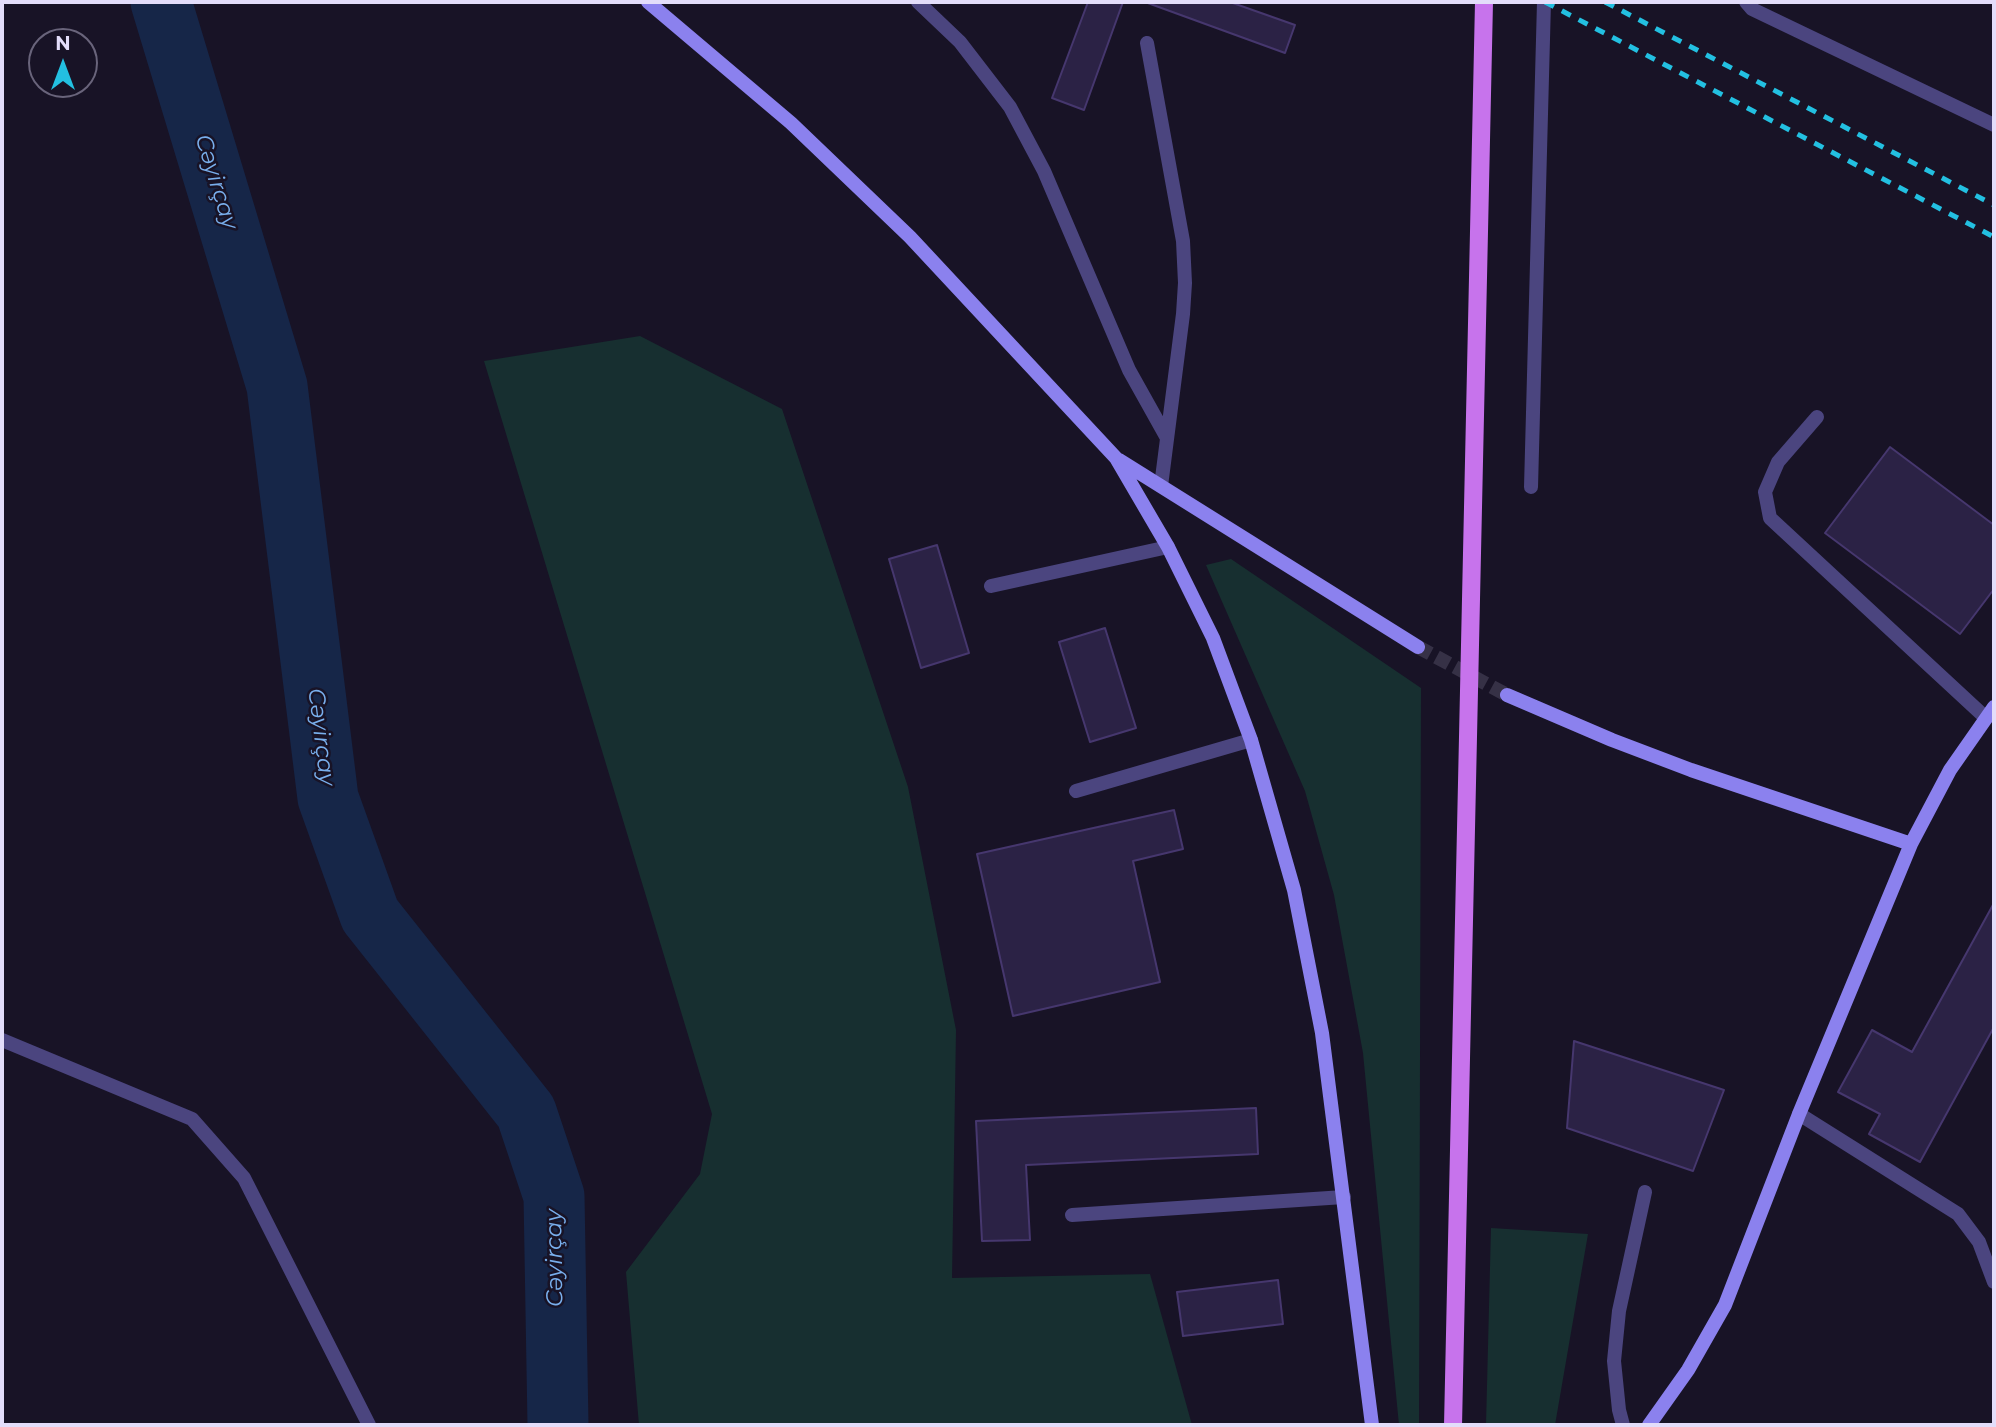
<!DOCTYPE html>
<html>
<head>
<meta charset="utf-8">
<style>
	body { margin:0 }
	#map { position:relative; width:1996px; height:1427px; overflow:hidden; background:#181326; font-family:Montserrat,sans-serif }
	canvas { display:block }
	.frame { position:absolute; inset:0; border:4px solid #e3ddfa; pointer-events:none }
	.north { position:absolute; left:28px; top:28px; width:70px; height:70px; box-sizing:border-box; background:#181326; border:2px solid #69647b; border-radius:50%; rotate:0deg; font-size:19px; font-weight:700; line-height:28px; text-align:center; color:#e3ddfa }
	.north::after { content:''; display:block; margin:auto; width:24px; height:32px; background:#23c0e1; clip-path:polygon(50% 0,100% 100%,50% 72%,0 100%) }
</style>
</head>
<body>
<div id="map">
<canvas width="1996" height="1427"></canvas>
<div class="frame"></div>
<div class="north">N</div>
</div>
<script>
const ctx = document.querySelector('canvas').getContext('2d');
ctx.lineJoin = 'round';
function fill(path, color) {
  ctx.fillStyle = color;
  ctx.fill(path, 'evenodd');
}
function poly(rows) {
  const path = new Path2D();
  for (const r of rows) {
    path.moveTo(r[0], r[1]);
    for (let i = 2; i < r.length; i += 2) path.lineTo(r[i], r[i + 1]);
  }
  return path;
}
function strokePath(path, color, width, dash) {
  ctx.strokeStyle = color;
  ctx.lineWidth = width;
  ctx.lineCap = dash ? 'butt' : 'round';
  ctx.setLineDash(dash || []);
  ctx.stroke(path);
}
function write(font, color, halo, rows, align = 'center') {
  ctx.font = font + ' Montserrat,sans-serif';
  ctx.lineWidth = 5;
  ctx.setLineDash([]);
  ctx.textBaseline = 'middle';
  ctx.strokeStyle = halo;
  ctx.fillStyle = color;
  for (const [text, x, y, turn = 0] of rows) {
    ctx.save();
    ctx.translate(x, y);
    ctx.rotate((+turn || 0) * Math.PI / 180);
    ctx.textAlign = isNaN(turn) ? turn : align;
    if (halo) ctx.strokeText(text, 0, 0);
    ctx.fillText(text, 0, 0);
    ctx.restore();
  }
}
fill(poly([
	[640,336,782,409,908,787,956,1030,952,1278,1150,1274,1192,1425,639,1425,626,1272,700,1174,712,1114,484,361],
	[1231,559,1421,688,1419,1425,1399,1425,1363,1053,1334,895,1305,791,1206,565],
	[1491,1228,1588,1234,1555,1425,1486,1425]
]), '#172f30');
strokePath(poly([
	[161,2,277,386,328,798,370,915,526,1112,554,1196,558,1425]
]), '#162648', 61);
const building = poly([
	[1088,2,1123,2,1084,110,1052,98,1088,2],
	[1145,2,1230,2,1295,25,1285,53,1145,2],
	[1890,447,1994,525,1994,589,1960,634,1825,533,1890,447],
	[937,545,969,653,921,668,889,559,937,545],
	[1105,628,1136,728,1090,742,1059,642,1105,628],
	[1174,810,1183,849,1133,861,1160,982,1013,1016,977,854,1174,810],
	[1994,903,1994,1027,1920,1162,1869,1134,1880,1114,1838,1092,1872,1030,1912,1052,1994,903],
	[1574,1041,1724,1090,1693,1171,1567,1128,1574,1041],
	[1256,1108,1258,1154,1026,1165,1030,1240,982,1241,976,1121,1256,1108],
	[1278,1280,1283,1324,1183,1336,1177,1292,1278,1280]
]);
fill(building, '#2b2245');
strokePath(building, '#46376e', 2);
strokePath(poly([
	[1418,647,1507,695]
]), '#363146', 14, [14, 7]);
strokePath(poly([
	[918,2,960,42,1010,107,1044,171,1129,370,1167,438],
	[1746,2,1752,9,1994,125],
	[1147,43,1183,241,1185,283,1183,314,1161,486],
	[1817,417,1778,462,1765,492,1770,518,1986,718],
	[1531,487,1544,2],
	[991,586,1168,547],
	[1076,791,1251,740],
	[2,1040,192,1119,244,1178,369,1425],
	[1799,1114,1958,1214,1979,1242,1994,1282],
	[1072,1215,1344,1197],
	[1623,1425,1619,1410,1614,1361,1619,1311,1645,1192]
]), '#4b457f', 14);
strokePath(poly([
	[648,2,791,123,910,237,1116,458,1168,547,1213,638,1251,740,1294,890,1322,1033,1372,1425],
	[1119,460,1418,647],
	[1507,695,1612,740,1691,770,1911,844],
	[1649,1425,1688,1370,1725,1305,1799,1114,1911,844,1950,770,1994,707]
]), '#8b81ee', 14);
strokePath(poly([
	[1453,1425,1484,2]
]), '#c773ec', 18);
strokePath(poly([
	[1545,2,1994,237],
	[1605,2,1994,205]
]), '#23c0e1', 5, [10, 9]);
write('italic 23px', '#79afed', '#181326', [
	["Cəyirçay",216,182,73],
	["Cəyirçay",321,737,83],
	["Cəyirçay",555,1258,-91]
]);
</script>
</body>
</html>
